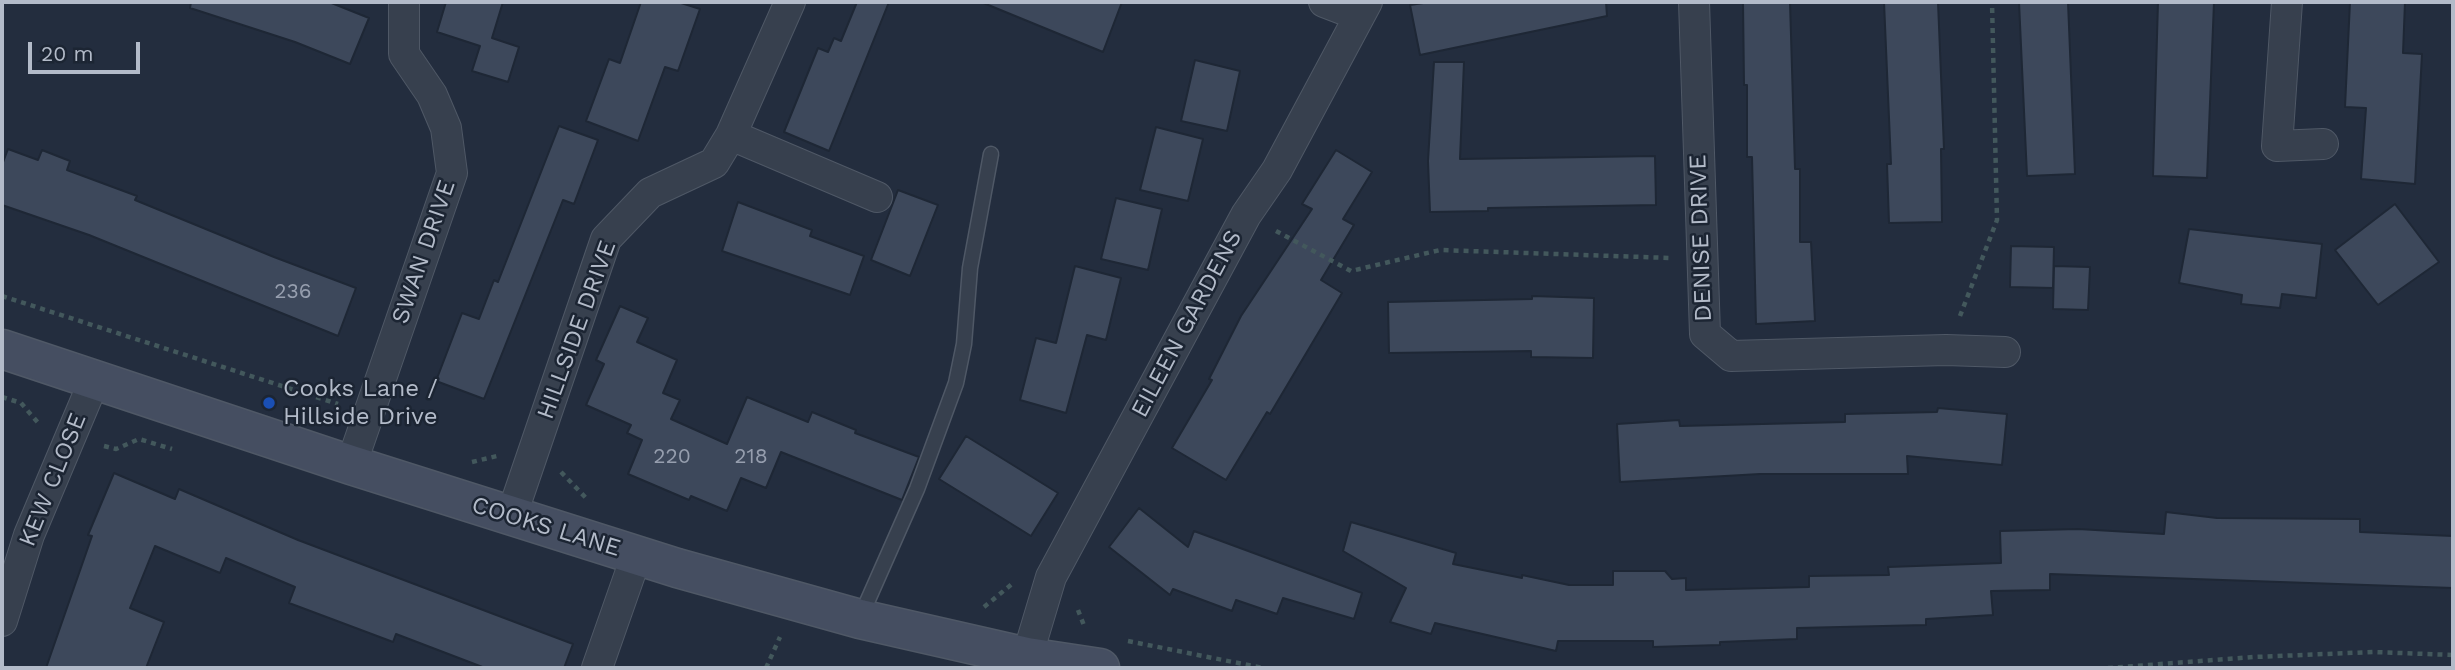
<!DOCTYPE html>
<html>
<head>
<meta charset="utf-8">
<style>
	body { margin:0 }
	#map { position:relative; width:2455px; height:670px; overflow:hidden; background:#232d3e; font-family:"Work Sans",sans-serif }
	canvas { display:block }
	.frame { position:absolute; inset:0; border:4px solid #b3bbc9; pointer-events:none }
	.scale { position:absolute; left:28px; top:42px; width:112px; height:32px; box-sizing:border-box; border:4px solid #b3bbc9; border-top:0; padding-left:9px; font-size:21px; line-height:24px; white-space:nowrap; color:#b3bbc9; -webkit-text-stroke:5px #1c2533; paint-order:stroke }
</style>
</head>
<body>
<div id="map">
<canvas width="2455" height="670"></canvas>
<div class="frame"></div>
<div class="scale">20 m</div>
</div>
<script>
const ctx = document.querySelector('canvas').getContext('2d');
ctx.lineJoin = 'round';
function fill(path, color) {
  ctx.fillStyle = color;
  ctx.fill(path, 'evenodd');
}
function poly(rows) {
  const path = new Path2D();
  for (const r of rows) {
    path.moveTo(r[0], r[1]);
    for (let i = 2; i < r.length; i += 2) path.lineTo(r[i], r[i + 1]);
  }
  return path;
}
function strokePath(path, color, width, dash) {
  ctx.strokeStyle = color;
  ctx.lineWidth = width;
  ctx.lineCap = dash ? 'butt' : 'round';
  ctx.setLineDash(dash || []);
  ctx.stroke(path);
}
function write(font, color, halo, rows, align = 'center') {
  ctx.font = font + ' "Work Sans",sans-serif';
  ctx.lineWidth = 5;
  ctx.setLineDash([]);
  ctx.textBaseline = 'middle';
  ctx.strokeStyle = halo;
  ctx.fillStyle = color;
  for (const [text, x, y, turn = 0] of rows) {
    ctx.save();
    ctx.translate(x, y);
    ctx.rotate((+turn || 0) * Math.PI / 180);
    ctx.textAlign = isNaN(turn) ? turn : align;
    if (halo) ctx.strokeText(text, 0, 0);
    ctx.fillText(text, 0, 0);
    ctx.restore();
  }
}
const building = poly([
	[191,2,329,2,369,18,350,64,295,42,190,8,191,2],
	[446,2,503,2,492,38,519,47,508,82,472,71,480,46,437,32,446,2],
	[641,2,678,2,700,9,678,71,665,67,638,141,586,121,609,59,620,63,641,2],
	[857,2,889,2,829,151,784,132,818,48,828,52,834,38,841,41,857,2],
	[981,2,1122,2,1103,52,981,2],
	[1430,2,1606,2,1607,16,1420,55,1410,5,1430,2],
	[1743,2,1790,2,1795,169,1800,169,1800,242,1811,242,1815,321,1756,324,1752,157,1747,157,1747,85,1744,85,1743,2],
	[1884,2,1938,2,1944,149,1941,149,1942,222,1889,223,1887,164,1891,164,1884,2],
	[2019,2,2068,2,2075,174,2027,176,2019,2],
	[2158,2,2214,2,2207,178,2153,176,2158,2],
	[2350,2,2405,2,2403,53,2422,54,2415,184,2361,179,2366,108,2345,107,2350,2],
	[1195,60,1240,71,1227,131,1181,121,1195,60],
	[1434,62,1464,62,1460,159,1655,156,1656,205,1488,208,1488,211,1430,212,1428,161,1434,62],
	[559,126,598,140,574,204,563,200,484,399,436,381,462,313,479,319,494,280,498,282,559,126],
	[1156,127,1203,139,1188,201,1140,190,1156,127],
	[8,149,38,160,42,150,70,161,67,170,137,196,135,200,274,257,356,288,338,336,89,235,2,205,2,165,8,149],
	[1336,150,1372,172,1343,219,1354,225,1321,280,1342,293,1270,414,1267,412,1226,480,1172,448,1212,380,1209,379,1241,316,1312,209,1302,204,1336,150],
	[898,190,938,205,910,276,871,260,898,190],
	[1116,198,1162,209,1148,270,1101,259,1116,198],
	[738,202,812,230,810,236,864,256,850,295,722,251,738,202],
	[2395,204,2439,262,2378,305,2335,250,2395,204],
	[2189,229,2322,244,2316,298,2282,294,2280,308,2241,304,2242,295,2179,283,2189,229],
	[2011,246,2054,247,2053,288,2010,287,2011,246],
	[1075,266,1121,278,1106,340,1087,335,1066,413,1020,400,1036,338,1056,343,1075,266],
	[2054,266,2090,267,2088,310,2053,309,2054,266],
	[1532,296,1594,298,1593,358,1531,357,1531,351,1389,353,1388,302,1532,299,1532,296],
	[620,306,648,318,637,342,677,360,663,393,680,400,671,419,727,444,747,397,808,422,812,412,856,430,855,433,919,457,902,500,781,452,766,488,741,478,727,511,691,496,689,500,628,474,642,440,627,433,631,425,586,405,604,364,596,360,620,306],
	[1938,408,2007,414,2002,465,1907,456,1908,474,1760,474,1620,482,1617,424,1679,420,1680,426,1845,422,1845,414,1937,412,1938,408],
	[966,436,1058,493,1031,536,939,479,966,436],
	[114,473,175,499,179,489,298,540,573,644,564,668,485,668,396,634,393,642,289,603,295,587,226,558,220,573,155,546,130,608,164,622,146,668,46,668,92,536,88,535,114,473],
	[1139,508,1188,547,1194,531,1362,593,1354,619,1283,598,1277,614,1236,600,1232,611,1173,589,1170,595,1109,547,1139,508],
	[2166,512,2217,518,2360,519,2360,532,2453,536,2453,588,2050,574,2050,590,1991,591,1993,615,1926,619,1926,625,1797,628,1797,639,1720,642,1720,645,1653,647,1653,641,1558,641,1556,651,1435,623,1431,634,1390,622,1406,588,1343,551,1351,522,1456,553,1453,564,1522,578,1522,575,1569,585,1613,585,1613,571,1665,571,1672,579,1686,578,1686,590,1809,587,1809,576,1889,575,1888,567,2001,563,2000,531,2078,529,2164,534,2166,512]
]);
fill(building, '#3d485b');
strokePath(building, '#1e2735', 2);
const lane = poly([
	[860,618,917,489,956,383,964,344,970,268,991,154]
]);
const street = poly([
	[1324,2,1358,15],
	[1694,2,1705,334,1731,356,1946,350,2005,352],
	[2287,2,2277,146,2323,144],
	[731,135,877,197],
	[351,465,452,173,446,128,432,95,404,54,404,2],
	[511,517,606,239,650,193,714,163,731,135,790,2],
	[2,621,29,535,94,381],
	[1027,657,1051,577,1246,215,1277,170,1367,2],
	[597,668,637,554]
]);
const secondary = poly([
	[2,349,351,465,677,568,860,619,1027,657,1100,668]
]);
strokePath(lane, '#4f5866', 17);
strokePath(street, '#4f5866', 32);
strokePath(secondary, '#4f5866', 41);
strokePath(poly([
	[1276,231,1351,271,1440,250,1671,258],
	[2,296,338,404],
	[1960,316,1997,220,1992,2],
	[2,397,21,403,40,425],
	[104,446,116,449,139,439,172,449],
	[472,462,497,456],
	[561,472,587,499],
	[984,607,1012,584],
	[1078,610,1085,628],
	[1128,641,1263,668],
	[766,668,780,637],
	[2108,668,2254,657,2373,652,2453,655]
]), '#43585c', 4.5, [5, 5]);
strokePath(lane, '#37404e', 14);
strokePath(street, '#37404e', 30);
strokePath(secondary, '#454e61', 38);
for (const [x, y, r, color] of [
	[269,403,7,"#1a4fb4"]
]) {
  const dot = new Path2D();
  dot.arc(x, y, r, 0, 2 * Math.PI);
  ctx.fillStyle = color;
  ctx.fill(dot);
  strokePath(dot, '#1c2533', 2.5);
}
write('21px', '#969eae', null, [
	["236",293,292],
	["220",672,457],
	["218",751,457]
]);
write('24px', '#b3bbc9', '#1c2533', [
	["DENISE DRIVE",1701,238,-92],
	["SWAN DRIVE",424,252,-71],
	["EILEEN GARDENS",1187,324,-62],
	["HILLSIDE DRIVE",577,330,-70],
	["KEW CLOSE",53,480,-68],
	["COOKS LANE",546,527,17]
]);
write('24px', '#b3bbc9', '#1c2533', [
	["Cooks Lane /",283,389],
	["Hillside Drive",283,417]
], 'left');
</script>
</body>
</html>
